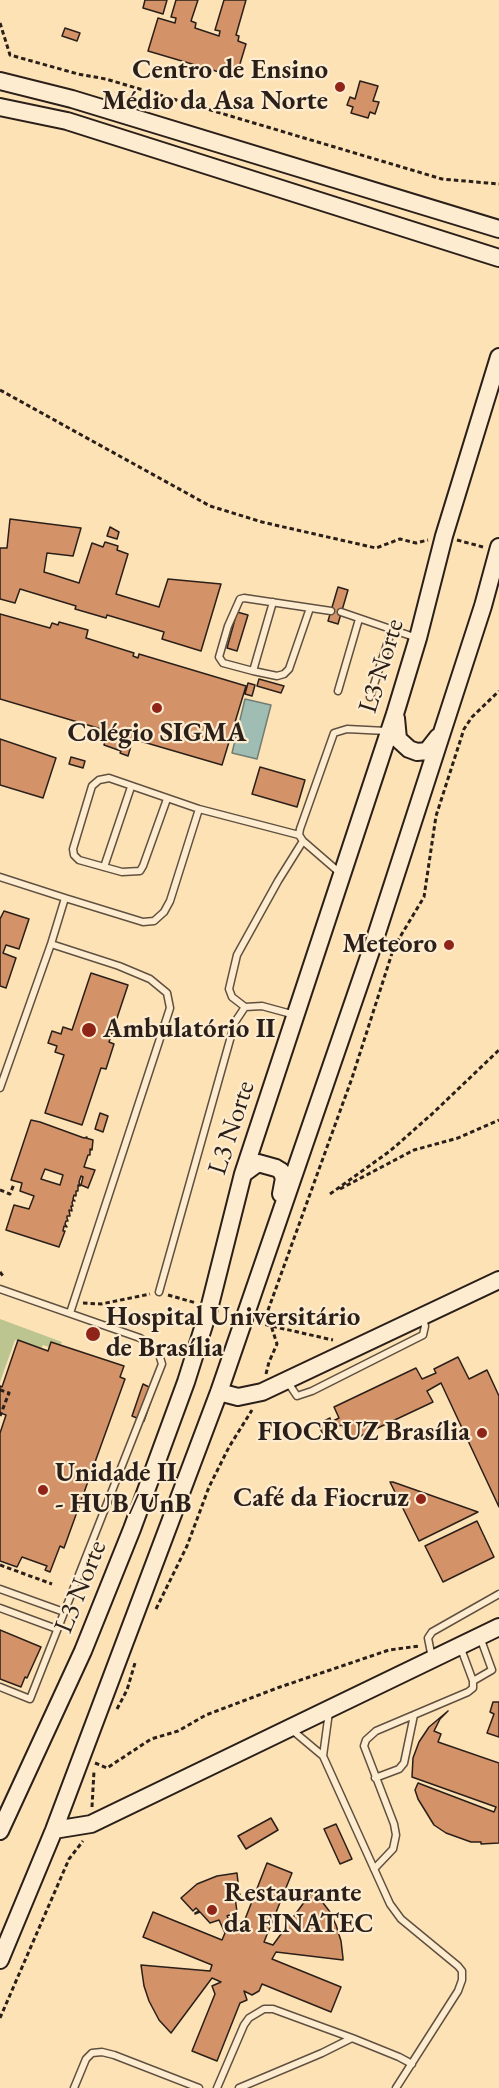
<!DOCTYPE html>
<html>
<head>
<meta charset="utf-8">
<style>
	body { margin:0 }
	canvas { display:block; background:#fde2b6 }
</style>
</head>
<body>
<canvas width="499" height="2088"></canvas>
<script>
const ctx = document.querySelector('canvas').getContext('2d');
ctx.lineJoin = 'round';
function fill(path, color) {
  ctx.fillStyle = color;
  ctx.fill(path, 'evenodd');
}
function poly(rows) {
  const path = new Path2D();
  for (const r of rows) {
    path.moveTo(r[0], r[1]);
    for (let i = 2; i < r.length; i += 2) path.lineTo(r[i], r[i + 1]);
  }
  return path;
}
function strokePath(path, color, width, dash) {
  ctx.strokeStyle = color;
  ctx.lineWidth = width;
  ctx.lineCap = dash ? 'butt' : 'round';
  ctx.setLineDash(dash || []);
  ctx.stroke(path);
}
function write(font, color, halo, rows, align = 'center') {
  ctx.font = font + ' "EB Garamond",serif';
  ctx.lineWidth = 4.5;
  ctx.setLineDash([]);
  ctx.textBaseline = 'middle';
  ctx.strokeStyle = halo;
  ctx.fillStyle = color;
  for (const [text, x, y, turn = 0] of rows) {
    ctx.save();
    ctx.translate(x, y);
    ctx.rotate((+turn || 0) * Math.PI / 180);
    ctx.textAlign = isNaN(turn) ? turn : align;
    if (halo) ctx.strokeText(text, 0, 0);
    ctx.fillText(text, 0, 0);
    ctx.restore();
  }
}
fill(poly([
	[0,1319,62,1342,58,1350,43,1345,41,1349,15,1340,0,1382]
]), '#bcc490');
const water = poly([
	[245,699,271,705,257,759,232,753,245,699]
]);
fill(water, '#a0bdb3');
strokePath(water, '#717e75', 1.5);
const building = poly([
	[145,0,167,0,163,14,143,8,145,0],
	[176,0,198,0,191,21,196,23,195,28,219,36,220,31,215,30,224,0,246,0,236,35,239,36,238,41,246,44,236,77,148,51,158,18,175,23,176,18,171,17,176,0],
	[65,28,80,33,77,41,62,36,65,28],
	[360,81,378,86,373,101,379,102,375,114,370,112,368,118,351,113,353,107,347,105,350,97,355,99,360,81],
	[10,519,81,528,73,556,47,553,44,572,54,575,79,583,92,543,103,547,105,542,118,546,117,550,128,554,116,594,159,607,168,579,221,584,201,651,162,639,164,632,107,615,106,618,75,609,76,606,20,589,15,603,0,599,0,548,7,548,10,519],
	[110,527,119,532,117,539,107,536,110,527],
	[338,587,348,590,338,624,328,621,338,587],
	[237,612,248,615,237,651,227,648,237,612],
	[0,614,50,628,52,623,58,625,59,622,88,630,86,638,134,653,133,656,138,658,139,654,246,686,222,765,133,739,128,756,120,753,121,751,104,745,108,731,0,699,0,614],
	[259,679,284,686,281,693,257,686,259,679],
	[248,683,255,685,252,696,245,694,248,683],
	[0,739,56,758,43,798,0,785,0,739],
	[71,757,85,761,83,768,69,764,71,757],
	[260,767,305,780,297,807,252,794,260,767],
	[4,911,29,919,19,949,6,945,3,953,16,958,6,988,0,986,0,919,4,911],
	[91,973,128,985,109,1042,114,1044,106,1069,101,1068,82,1125,45,1113,64,1055,55,1052,57,1046,48,1043,52,1031,61,1034,63,1027,72,1030,91,973],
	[100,1113,108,1116,103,1132,95,1129,100,1113],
	[31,1120,40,1122,84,1138,87,1137,86,1138,93,1140,92,1150,90,1149,90,1155,88,1155,84,1167,95,1170,88,1188,81,1185,83,1177,81,1176,79,1182,80,1186,78,1185,78,1191,76,1191,76,1196,74,1195,73,1199,75,1201,73,1200,72,1203,73,1206,71,1206,72,1211,69,1210,70,1216,67,1216,67,1218,68,1221,66,1221,65,1224,67,1227,64,1226,63,1231,65,1231,59,1247,6,1230,14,1205,29,1209,34,1196,20,1191,22,1183,11,1180,31,1120],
	[45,1169,63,1175,60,1185,41,1179,45,1169],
	[18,1340,48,1351,51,1342,124,1366,120,1377,125,1379,64,1548,60,1546,50,1572,45,1570,47,1566,22,1557,17,1567,0,1561,0,1433,6,1415,0,1413,0,1386,2,1387,18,1340],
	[458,1357,469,1379,487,1370,499,1396,499,1507,441,1383,427,1391,433,1402,350,1441,342,1425,334,1428,338,1435,326,1441,318,1424,330,1418,331,1422,339,1418,334,1407,416,1368,422,1379,436,1373,434,1369,458,1357],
	[143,1384,155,1390,144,1421,132,1416,143,1384],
	[390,1482,393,1482,478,1512,419,1541,390,1482],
	[477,1521,494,1557,443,1582,425,1546,477,1521],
	[0,1630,41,1647,27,1678,25,1677,21,1687,0,1679,0,1630],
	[493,1702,499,1702,499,1737,487,1733,494,1714,490,1712,493,1702],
	[448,1711,440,1719,434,1731,441,1734,438,1742,499,1763,499,1843,481,1844,481,1842,471,1842,446,1833,434,1825,418,1799,415,1790,418,1783,494,1812,496,1807,412,1777,413,1758,419,1742,429,1727,448,1711],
	[271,1818,278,1830,246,1849,238,1836,271,1818],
	[336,1824,352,1859,340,1864,324,1829,336,1824],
	[267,1863,292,1873,264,1942,273,1945,313,1890,330,1912,336,1925,341,1941,343,1958,343,1960,276,1952,272,1959,341,1987,331,2012,262,1984,259,1991,252,1995,244,1991,247,2000,240,2003,217,2061,192,2051,215,1994,212,1986,221,1982,212,1978,171,2033,159,2020,149,2001,144,1986,141,1965,210,1971,212,1965,143,1937,153,1912,222,1940,225,1933,219,1920,210,1923,200,1912,195,1914,195,1913,199,1911,196,1908,193,1911,181,1898,197,1884,217,1876,237,1873,239,1891,234,1892,235,1896,240,1894,240,1896,235,1897,237,1912,227,1916,230,1922,236,1920,239,1921,239,1926,233,1929,240,1932,267,1863]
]);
fill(building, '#d39267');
strokePath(building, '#2a1f19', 1.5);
const lane = poly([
	[310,608,289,669,284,674,277,676,253,671,223,663,219,657,228,626,240,599,244,598,331,611],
	[341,612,417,638],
	[253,671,273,602],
	[338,691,359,619],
	[370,697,392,629],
	[167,799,143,866,140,871,122,872,104,867,79,860,74,855,73,849,92,786,99,780,109,778,199,809,299,835],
	[104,867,131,787],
	[340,873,303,841,299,835,300,829,334,733,347,729,386,731],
	[0,877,65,898,51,944,0,1088],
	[65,898,143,922,154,921,164,912,170,901,199,809],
	[51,944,119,966,150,979,167,993,170,1008,70,1313],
	[245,1007,232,997,229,989,237,955,278,881,303,841],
	[0,1289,140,1338,158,1351,162,1364,30,1699,0,1687],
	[159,1292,235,1022,245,1007,262,1006,295,1015],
	[287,1381,297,1396,312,1391,423,1335,425,1326,423,1319],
	[0,1589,64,1612],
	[0,1608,57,1629],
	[432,1658,428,1638,432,1632,499,1594],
	[473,1681,492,1670,480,1637],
	[292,1730,323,1756,390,1904,401,1919,458,1966,462,1971,462,1980,458,1991,396,2088],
	[323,1756,329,1712],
	[375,1778,399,1769,404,1763,414,1715],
	[374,1869,393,1849,396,1835,394,1824,364,1746,366,1740,376,1731,468,1692,473,1688,473,1681,460,1646],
	[74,2088,86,2059,92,2053,102,2052,114,2055,199,2088],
	[217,2088,244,2025,249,2018,264,2009,273,2009,352,2038],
	[239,2088,322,2053,352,2038,399,2057,412,2064]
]);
const secondary = poly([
	[0,81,72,99,499,229],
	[0,107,67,121,499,258],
	[396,718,398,739,409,749,417,752,427,751,438,737],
	[243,1174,258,1163,276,1168,281,1171,284,1178,281,1194],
	[219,1392,238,1397,262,1392,499,1280],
	[54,1830,91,1824,499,1627],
	[0,1831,83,1651,132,1529,186,1382,209,1309,243,1174,395,714,418,638,444,536,499,357],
	[0,1960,54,1830,219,1392,374,942,483,606,499,547]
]);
strokePath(lane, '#5f5040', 9);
strokePath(secondary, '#2a1f19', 20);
strokePath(poly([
	[0,23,10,55,78,74,106,79,442,179,499,184],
	[0,390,210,506,262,522,376,548,400,539,416,543,428,540],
	[457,540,483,547],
	[340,1189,414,1150,458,1138,499,1120],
	[0,1190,10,1194,14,1184],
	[330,1194,390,1151,432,1114,499,1050],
	[0,1272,3,1276],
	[168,1295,196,1303],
	[83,1303,101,1304,150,1294],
	[258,1323,333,1340],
	[266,1374,269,1362,277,1344,267,1313,352,1078,394,947,424,897,436,816,464,729,472,717,499,691],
	[0,1390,9,1393,0,1416],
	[0,1565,52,1584],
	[156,1609,187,1546,209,1487,229,1447,252,1410],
	[117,1709,127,1690,135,1663],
	[95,1763,107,1768,151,1739,178,1731,206,1715,280,1687,389,1650,419,1646],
	[92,1807,94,1771],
	[0,2018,69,1859,83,1841]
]), '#2a1f19', 3, [4.5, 3]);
strokePath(lane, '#feecd0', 6);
strokePath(secondary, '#feecd0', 16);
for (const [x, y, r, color] of [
	[340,87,6,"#8f2418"],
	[157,708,6,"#8f2418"],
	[449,945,6,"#8f2418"],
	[89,1030,8,"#8f2418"],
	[93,1334,8,"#8f2418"],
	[482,1433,6,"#8f2418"],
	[43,1490,6,"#8f2418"],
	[421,1499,6,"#8f2418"],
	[212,1910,6,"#8f2418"]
]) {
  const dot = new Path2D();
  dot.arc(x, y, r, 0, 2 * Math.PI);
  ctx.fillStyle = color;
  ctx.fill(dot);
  strokePath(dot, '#feecd0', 2);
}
write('bold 27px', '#2a1f19', '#feecd0', [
	["Centro de Ensino",328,71],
	["Médio da Asa Norte",328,102],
	["Colégio SIGMA",157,734,"center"],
	["Meteoro",437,945],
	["Ambulatório II",103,1030,"left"],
	["Hospital Universitário",106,1318,"left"],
	["de Brasília",106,1349,"left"],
	["FIOCRUZ Brasília",470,1433],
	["Unidade II",55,1474,"left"],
	["- HUB/UnB",55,1505,"left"],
	["Café da Fiocruz",409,1499],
	["Restaurante",224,1894,"left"],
	["da FINATEC",224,1925,"left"]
], 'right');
write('27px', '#2a1f19', '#feecd0', [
	["L3 Norte",382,666,-73],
	["L3 Norte",232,1128,-72],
	["L3 Norte",81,1587,-68]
]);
</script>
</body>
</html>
